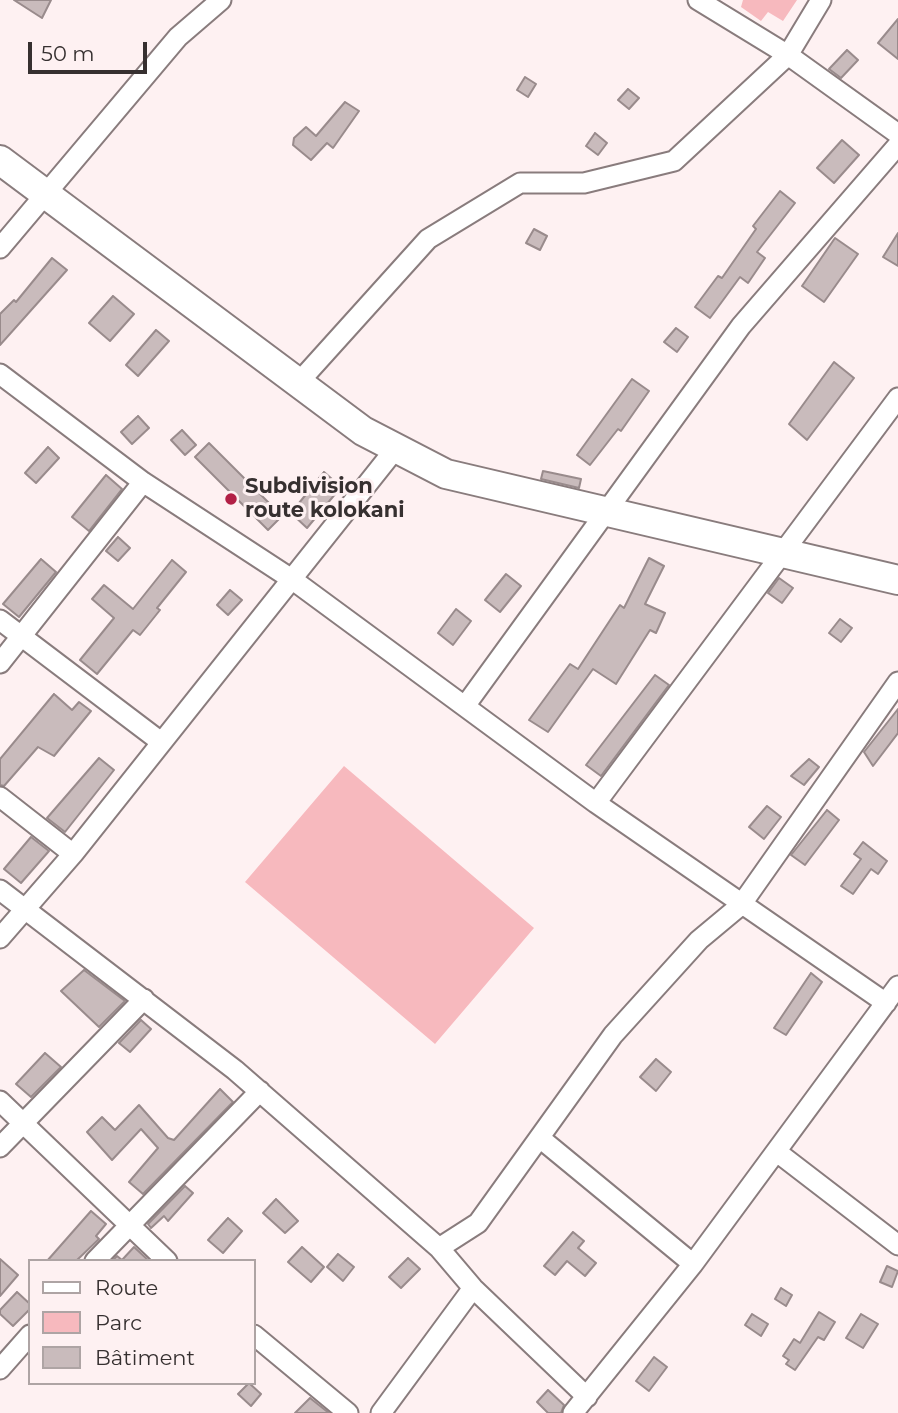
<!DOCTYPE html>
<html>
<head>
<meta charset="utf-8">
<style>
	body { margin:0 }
	#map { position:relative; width:898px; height:1413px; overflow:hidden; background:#fef1f2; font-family:Montserrat,sans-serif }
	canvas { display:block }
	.legend { position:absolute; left:28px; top:1259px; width:228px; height:126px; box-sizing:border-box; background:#fef1f2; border:2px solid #aea4a4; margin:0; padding:9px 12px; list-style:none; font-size:21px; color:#363030 }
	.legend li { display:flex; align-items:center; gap:14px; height:35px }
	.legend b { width:35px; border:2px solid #aea4a4 }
	.scale { position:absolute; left:28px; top:42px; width:119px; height:32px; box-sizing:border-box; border:4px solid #363030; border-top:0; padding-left:9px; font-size:21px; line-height:24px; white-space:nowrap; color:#363030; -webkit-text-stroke:5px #fef1f2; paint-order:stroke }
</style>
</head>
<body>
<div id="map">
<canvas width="898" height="1413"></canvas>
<ul class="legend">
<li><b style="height:9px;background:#fff"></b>Route</li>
<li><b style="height:19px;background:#f7b9be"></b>Parc</li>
<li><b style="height:19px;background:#c9bbbc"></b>Bâtiment</li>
</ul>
<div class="scale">50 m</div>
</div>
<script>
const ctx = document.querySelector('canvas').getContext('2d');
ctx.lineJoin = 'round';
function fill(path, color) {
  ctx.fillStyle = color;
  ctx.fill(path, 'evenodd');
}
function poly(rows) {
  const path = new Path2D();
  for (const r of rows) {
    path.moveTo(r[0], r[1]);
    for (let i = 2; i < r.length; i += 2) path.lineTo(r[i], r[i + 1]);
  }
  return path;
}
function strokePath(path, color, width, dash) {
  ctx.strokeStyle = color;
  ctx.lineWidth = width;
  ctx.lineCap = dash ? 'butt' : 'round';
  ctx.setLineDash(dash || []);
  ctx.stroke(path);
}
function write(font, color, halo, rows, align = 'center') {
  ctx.font = font + ' Montserrat,sans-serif';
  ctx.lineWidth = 6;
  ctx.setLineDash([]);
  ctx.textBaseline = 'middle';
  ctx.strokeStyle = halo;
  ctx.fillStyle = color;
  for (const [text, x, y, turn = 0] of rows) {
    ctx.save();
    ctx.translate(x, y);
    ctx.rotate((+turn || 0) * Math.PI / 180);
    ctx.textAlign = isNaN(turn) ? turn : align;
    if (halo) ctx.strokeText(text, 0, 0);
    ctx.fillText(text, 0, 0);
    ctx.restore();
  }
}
fill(poly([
	[743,0,797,0,783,21,768,12,761,21,741,7],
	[344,766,534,928,435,1044,245,882]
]), '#f7b9be');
const building = poly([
	[14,0,51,0,42,18,14,0],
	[898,19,898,59,878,43,898,19],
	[847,50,858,60,841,78,829,69,847,50],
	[525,77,536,84,528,97,517,90,525,77],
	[628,89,639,98,629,109,618,100,628,89],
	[345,102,359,111,333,148,327,143,311,160,293,145,294,138,306,127,316,136,345,102],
	[595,133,607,143,598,155,586,146,595,133],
	[842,140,859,155,834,183,817,168,842,140],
	[780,191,795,203,757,252,765,258,748,283,740,277,710,318,695,307,718,276,722,278,756,229,753,226,780,191],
	[534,229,547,236,540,250,526,243,534,229],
	[898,233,898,266,883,257,898,233],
	[835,238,858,254,824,302,802,286,835,238],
	[52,258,67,270,0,345,0,314,14,300,16,302,52,258],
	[113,296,134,314,110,341,89,323,113,296],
	[676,328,688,337,677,352,664,342,676,328],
	[156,330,169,341,138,376,126,365,156,330],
	[834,362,854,378,807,440,789,424,834,362],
	[632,379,649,391,621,431,618,429,590,465,577,455,632,379],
	[138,416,149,428,132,444,121,432,138,416],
	[182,430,196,445,185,455,171,440,182,430],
	[209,443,282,516,268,530,195,457,209,443],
	[48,447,59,458,36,483,25,473,48,447],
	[543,471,581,479,579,488,541,479,543,471],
	[324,472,341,487,307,528,291,513,324,472],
	[106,475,122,489,89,531,72,517,106,475],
	[118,537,130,548,118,561,106,551,118,537],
	[649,558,664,566,645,604,665,613,656,633,650,630,616,684,593,669,548,732,529,720,570,664,578,669,620,605,624,608,649,558],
	[41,559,56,572,19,617,3,604,41,559],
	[172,560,186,572,157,608,160,610,140,635,133,630,97,674,80,660,114,618,92,599,104,585,133,609,172,560],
	[506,574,521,586,500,612,485,600,506,574],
	[779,578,793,588,782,603,768,593,779,578],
	[230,590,242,600,228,615,217,605,230,590],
	[456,609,471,621,453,645,438,633,456,609],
	[840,619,852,628,841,642,829,633,840,619],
	[655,675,669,685,601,776,586,765,655,675],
	[54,694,72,710,79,702,91,711,54,756,38,747,4,786,0,785,0,759,54,694],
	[898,709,898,733,873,766,864,752,898,709],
	[99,758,114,770,65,832,47,818,99,758],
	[809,759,819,767,804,785,791,776,809,759],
	[767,806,781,817,764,839,749,827,767,806],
	[827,810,839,820,805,865,791,855,827,810],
	[31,837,49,851,21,883,4,869,31,837],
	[863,842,887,861,878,874,871,869,853,894,841,886,861,859,854,854,863,842],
	[84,970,125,1001,99,1027,61,991,84,970],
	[811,973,822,982,786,1035,774,1028,811,973],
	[141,1020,151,1029,130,1052,119,1043,141,1020],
	[45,1053,61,1067,31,1097,16,1084,45,1053],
	[656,1059,671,1072,656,1091,640,1077,656,1059],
	[220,1089,233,1102,143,1194,129,1182,158,1148,141,1129,112,1160,87,1132,102,1117,115,1130,139,1105,168,1138,174,1140,220,1089],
	[185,1186,193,1193,168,1221,164,1216,151,1228,148,1224,185,1186],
	[276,1199,298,1221,285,1233,263,1213,276,1199],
	[91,1211,106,1224,96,1236,99,1239,76,1261,47,1261,91,1211],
	[228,1218,242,1231,223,1253,208,1240,228,1218],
	[573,1232,584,1241,578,1248,596,1263,585,1276,567,1261,555,1275,544,1266,573,1232],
	[134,1247,149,1261,112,1261,117,1256,122,1260,134,1247],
	[302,1247,324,1267,311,1282,288,1262,302,1247],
	[338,1254,354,1267,343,1281,327,1267,338,1254],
	[408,1258,420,1269,401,1288,389,1277,408,1258],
	[0,1259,18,1275,0,1296,0,1259],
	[887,1266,898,1271,892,1287,880,1282,887,1266],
	[781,1288,792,1295,786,1306,775,1299,781,1288],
	[17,1292,30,1304,30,1309,13,1326,0,1314,0,1310,17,1292],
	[819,1312,835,1322,824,1340,818,1337,795,1370,786,1364,789,1360,783,1356,794,1339,800,1343,819,1312],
	[752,1314,768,1324,761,1336,745,1325,752,1314],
	[861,1314,878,1324,863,1348,846,1338,861,1314],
	[654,1357,667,1367,649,1391,636,1381,654,1357],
	[249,1383,261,1394,251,1406,238,1394,249,1383],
	[548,1390,564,1405,561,1413,548,1413,537,1402,548,1390],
	[310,1398,329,1413,295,1413,310,1398]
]);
fill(building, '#c9bbbc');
strokePath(building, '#998b8c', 2);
const minor = poly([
	[698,0,788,55,898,134],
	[0,248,178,37,221,0],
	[0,374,143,482,293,580,596,803,886,1003],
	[299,382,428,239,520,183,584,183,674,161,788,55,821,0],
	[0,620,161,742],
	[0,663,143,482],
	[465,706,741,326,898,145],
	[0,797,73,854],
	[596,803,898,398],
	[0,890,235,1070,439,1248,473,1288,587,1397],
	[0,938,73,854,396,448],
	[0,1101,167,1261],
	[540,1138,693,1264],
	[0,1147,144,999],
	[777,1152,898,1245],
	[439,1248,478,1223,613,1035,699,940,741,905,898,682],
	[95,1261,260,1091],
	[254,1335,348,1413],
	[0,1369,30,1335],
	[381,1413,473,1288],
	[573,1413,693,1264,898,986]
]);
const highway = poly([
	[0,160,363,431,446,474,898,580]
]);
strokePath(minor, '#897c7d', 23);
strokePath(highway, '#897c7d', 32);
strokePath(minor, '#fff', 19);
strokePath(highway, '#fff', 28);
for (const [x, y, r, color] of [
	[231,499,7,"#b22046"]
]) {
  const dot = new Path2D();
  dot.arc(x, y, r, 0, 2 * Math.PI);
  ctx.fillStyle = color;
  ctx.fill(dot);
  strokePath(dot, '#fef1f2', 2.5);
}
write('bold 21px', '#363030', '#fef1f2', [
	["Subdivision",245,487],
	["route kolokani",245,511]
], 'left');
</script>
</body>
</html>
